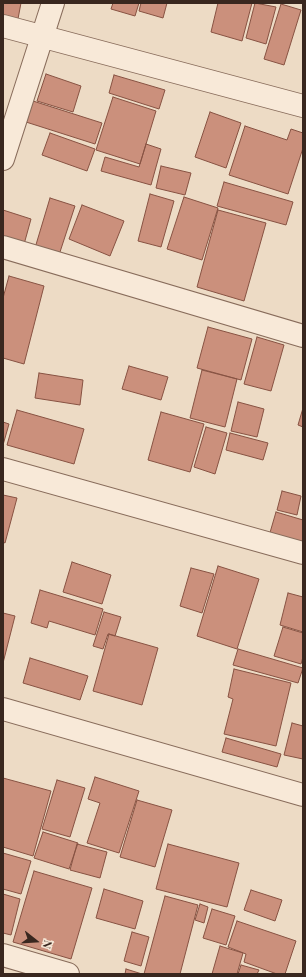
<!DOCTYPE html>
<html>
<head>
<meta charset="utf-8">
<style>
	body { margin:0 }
	#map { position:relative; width:306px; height:977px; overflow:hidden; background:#eddbc5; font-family:"Playfair Display",serif }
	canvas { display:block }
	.frame { position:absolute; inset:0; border:4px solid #39271f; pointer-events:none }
	.north { position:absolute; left:16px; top:921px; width:40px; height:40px; -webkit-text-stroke:3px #f5e6d5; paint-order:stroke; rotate:107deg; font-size:11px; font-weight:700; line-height:16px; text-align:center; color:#39271f }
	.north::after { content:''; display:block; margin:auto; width:14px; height:18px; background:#39271f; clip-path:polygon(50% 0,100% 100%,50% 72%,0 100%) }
</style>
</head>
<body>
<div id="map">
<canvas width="306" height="977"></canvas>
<div class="frame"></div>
<div class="north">N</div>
</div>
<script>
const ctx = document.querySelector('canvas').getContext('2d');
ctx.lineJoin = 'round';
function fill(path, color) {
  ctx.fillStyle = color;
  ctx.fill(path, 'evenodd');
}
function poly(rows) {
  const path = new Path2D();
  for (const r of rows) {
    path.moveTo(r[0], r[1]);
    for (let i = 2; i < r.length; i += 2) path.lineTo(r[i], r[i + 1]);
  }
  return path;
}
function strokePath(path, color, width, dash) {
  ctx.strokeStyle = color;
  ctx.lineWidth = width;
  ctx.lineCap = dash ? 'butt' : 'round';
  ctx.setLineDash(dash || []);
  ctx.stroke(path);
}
const building = poly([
	[3,3,21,3,17,24,3,21,3,3],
	[113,3,139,3,135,16,111,9,113,3],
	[141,3,167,3,163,18,139,11,141,3],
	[218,3,252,3,242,41,211,32,218,3],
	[255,3,276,7,266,44,246,38,255,3],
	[281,4,301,10,284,65,264,59,281,4],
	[46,74,81,86,73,112,37,101,46,74],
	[114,75,165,90,159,109,109,93,114,75],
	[113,97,156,111,140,164,96,150,113,97],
	[33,101,102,123,95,144,26,122,33,101],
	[210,112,241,123,226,168,195,157,210,112],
	[245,126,287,140,291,129,303,133,303,148,288,194,229,175,245,126],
	[50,133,95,149,87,171,42,155,50,133],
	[146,144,161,149,151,185,101,171,105,157,139,167,146,144],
	[161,166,191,173,185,195,156,188,161,166],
	[224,182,293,202,286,225,217,206,224,182],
	[150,194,174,201,161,247,138,241,150,194],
	[184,197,218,208,202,260,167,249,184,197],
	[50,198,75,206,59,255,35,248,50,198],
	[82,205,124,221,110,256,69,239,82,205],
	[3,210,31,219,23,248,3,242,3,210],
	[218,210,266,223,244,301,197,287,218,210],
	[9,276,44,286,24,364,3,358,3,298,9,276],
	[208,327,252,339,241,380,197,368,208,327],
	[257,337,284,345,271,391,244,384,257,337],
	[129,366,168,377,161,400,122,389,129,366],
	[202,370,237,379,225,427,190,418,202,370],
	[39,373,83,380,80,405,35,398,39,373],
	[238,402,264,409,257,437,231,431,238,402],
	[303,408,303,427,298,425,303,408],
	[17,410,84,429,74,464,7,445,17,410],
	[161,412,204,424,190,472,148,460,161,412],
	[3,422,9,424,3,445,3,422],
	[206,427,227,433,215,474,194,467,206,427],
	[230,433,268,443,263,460,226,450,230,433],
	[282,491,301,496,297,515,277,510,282,491],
	[3,495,17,498,5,543,3,542,3,495],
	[276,512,303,520,303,545,269,536,276,512],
	[72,562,111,575,102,604,63,592,72,562],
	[218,566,259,579,237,649,197,636,218,566],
	[191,568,214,574,202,613,180,606,191,568],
	[40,590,103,609,95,635,49,621,47,628,31,623,40,590],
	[288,593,303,597,303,632,280,625,288,593],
	[104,612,121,617,115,636,108,634,103,649,93,646,104,612],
	[3,613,15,616,3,663,3,613],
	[283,627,303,633,303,657,301,664,274,656,283,627],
	[109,634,158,648,142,705,93,691,109,634],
	[238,649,303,668,298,683,233,665,238,649],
	[30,658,88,676,80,700,23,683,30,658],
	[234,669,291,683,276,746,224,734,233,699,228,697,234,669],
	[292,723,303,726,303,759,284,755,292,723],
	[226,738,281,754,277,767,222,752,226,738],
	[95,777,139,791,119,853,87,843,100,803,88,799,95,777],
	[3,778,51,791,33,856,3,847,3,778],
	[57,780,85,788,70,837,42,829,57,780],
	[137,800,172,810,155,867,120,857,137,800],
	[43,832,78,843,69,869,34,858,43,832],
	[77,844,107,852,100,878,70,870,77,844],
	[168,844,239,863,227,907,156,889,168,844],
	[3,853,31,861,21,894,3,889,3,853],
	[34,871,92,888,71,959,13,942,34,871],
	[104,889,143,901,135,929,96,918,104,889],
	[251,890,282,900,275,921,244,910,251,890],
	[3,894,20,899,11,935,3,933,3,894],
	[165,896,198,905,180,974,144,974,165,896],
	[200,904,208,907,204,923,195,920,200,904],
	[212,909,235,916,226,945,203,938,212,909],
	[237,921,296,941,285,974,277,974,244,962,246,954,228,947,237,921],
	[132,932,149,937,141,966,124,961,132,932],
	[220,946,243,953,237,974,212,974,220,946],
	[241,965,259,970,257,974,238,974,241,965],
	[126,969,142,974,125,974,126,969]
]);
fill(building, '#cb907c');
strokePath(building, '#875242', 1);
const street = poly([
	[3,26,303,106],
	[3,159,53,3],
	[3,247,303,336],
	[3,469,303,553],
	[3,709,303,795],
	[3,955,68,974]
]);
strokePath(street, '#886c5b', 24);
strokePath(street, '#f8e9d8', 22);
</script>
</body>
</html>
